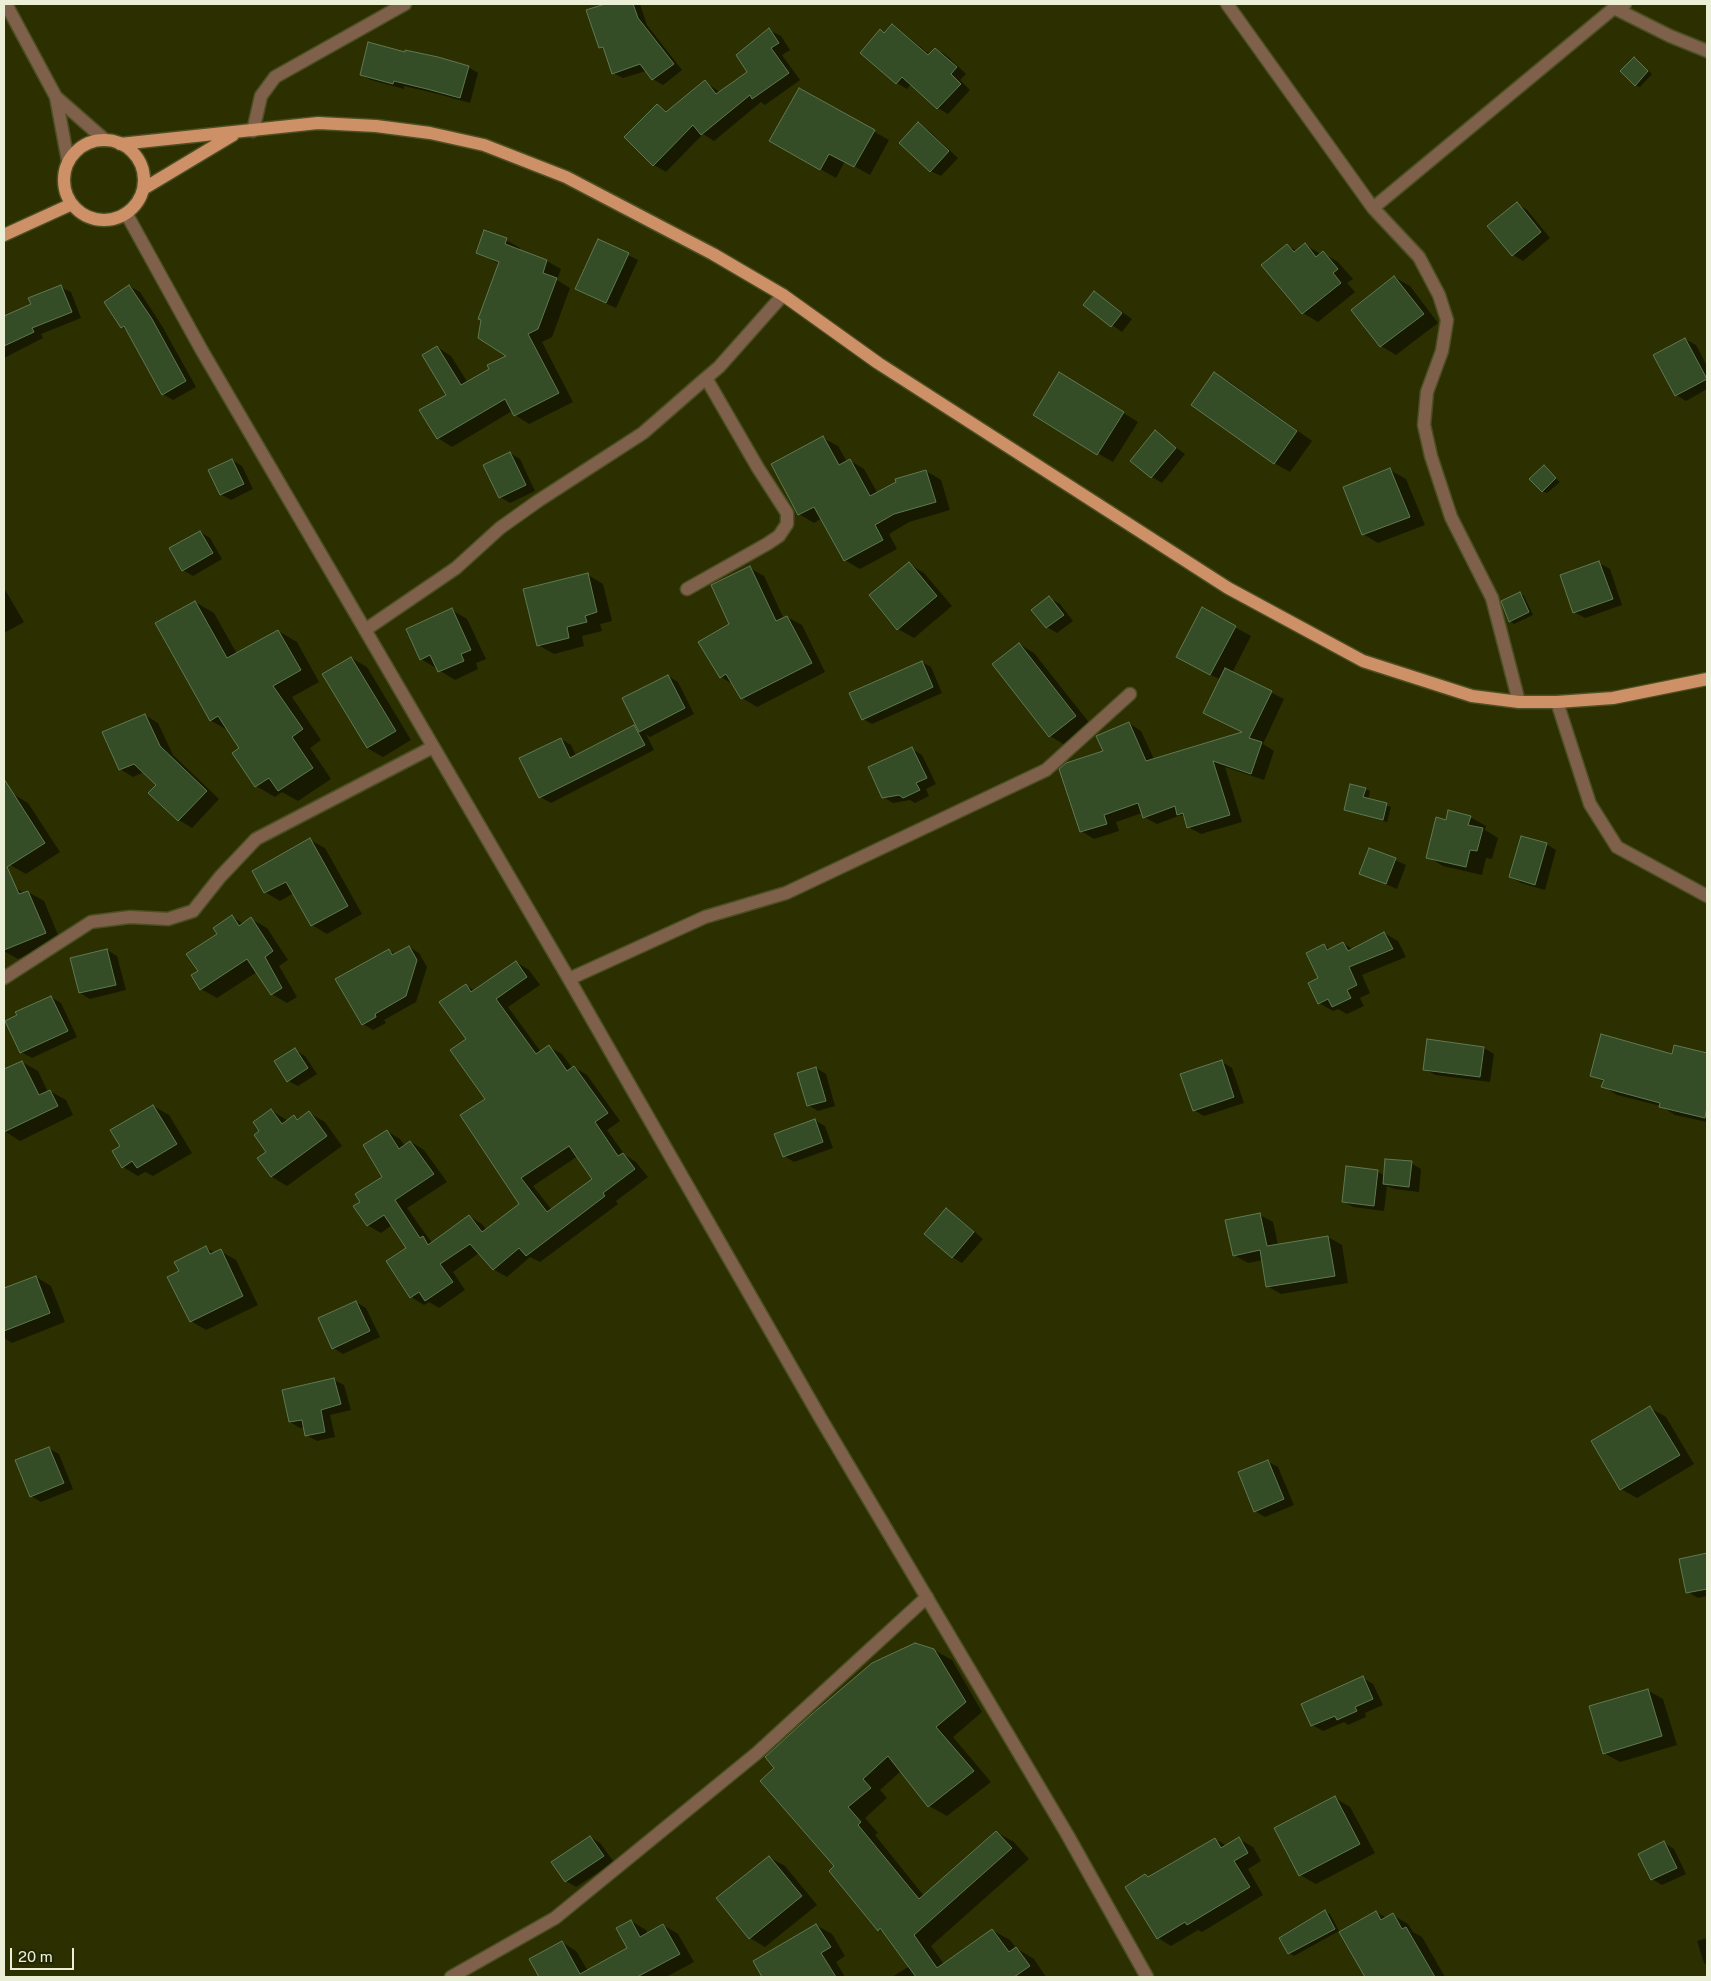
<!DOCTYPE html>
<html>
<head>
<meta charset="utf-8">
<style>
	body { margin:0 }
	#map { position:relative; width:1711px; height:1981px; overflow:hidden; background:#2c3000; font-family:"Public Sans",sans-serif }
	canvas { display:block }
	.frame { position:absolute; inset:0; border:5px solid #ebefd6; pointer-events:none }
	.scale { position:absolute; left:10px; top:1948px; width:64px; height:22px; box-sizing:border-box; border:2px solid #ebefd6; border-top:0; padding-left:6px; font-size:15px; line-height:18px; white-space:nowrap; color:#ebefd6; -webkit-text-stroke:4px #222603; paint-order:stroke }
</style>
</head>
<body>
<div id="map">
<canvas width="1711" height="1981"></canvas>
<div class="frame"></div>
<div class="scale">20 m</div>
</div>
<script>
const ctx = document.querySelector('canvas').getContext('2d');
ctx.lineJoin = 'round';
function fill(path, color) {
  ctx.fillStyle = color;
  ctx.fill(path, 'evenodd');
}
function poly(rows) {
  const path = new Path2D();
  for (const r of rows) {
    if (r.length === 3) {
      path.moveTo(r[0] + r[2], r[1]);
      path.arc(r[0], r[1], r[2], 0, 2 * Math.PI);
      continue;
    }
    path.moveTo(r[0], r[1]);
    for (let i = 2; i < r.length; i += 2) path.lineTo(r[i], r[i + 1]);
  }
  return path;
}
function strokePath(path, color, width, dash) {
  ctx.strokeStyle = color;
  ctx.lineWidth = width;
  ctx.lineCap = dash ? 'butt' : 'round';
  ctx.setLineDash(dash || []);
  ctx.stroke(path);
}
fill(poly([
	[609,4,640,4,647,25,682,70,663,85,653,79,646,71,623,78,613,73,606,51,600,47,588,11],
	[892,26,902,32,930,55,936,49,946,55,966,74,960,80,970,90,948,114,938,108,911,84,907,89,897,83,862,53,881,31,885,33],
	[769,30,781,36,790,50,782,55,800,80,765,105,761,102,714,141,703,134,666,172,654,165,657,105,668,112,705,82,720,92,749,72],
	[1638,62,1652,74,1640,87,1635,85],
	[468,67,478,73,470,103,438,94,404,86,404,89,371,80,361,75],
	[799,90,889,140,870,175,845,161,836,178,770,141],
	[918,124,928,130,958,158,941,176,931,171],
	[1517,204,1527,210,1550,238,1523,261,1513,255],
	[506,240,520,248,519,251,547,261,561,269,557,280,570,288,552,337,542,342,573,402,529,424,515,415,512,411,452,447,438,438,448,395,437,347,451,356,468,383,508,356,499,264,478,253],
	[1287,245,1297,251,1305,245,1321,254,1323,253,1338,262,1353,279,1347,283,1355,292,1318,322,1303,313,1263,265],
	[628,255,638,260,616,308,586,294],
	[1394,277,1410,286,1438,323,1396,355,1381,346],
	[129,286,140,292,162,326,196,387,173,400,163,394,128,331,122,327],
	[60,287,71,292,81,318,41,334,43,338,4,358,4,319,32,305],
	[1094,292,1132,319,1122,332,1084,305],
	[1685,339,1696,345,1707,366,1707,389,1686,401,1676,395],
	[1214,374,1230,382,1312,441,1290,472,1274,463],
	[1075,383,1138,422,1113,462,1097,453],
	[1155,432,1185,454,1162,483,1152,477],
	[823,438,838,446,847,462,849,460,864,469,878,494,926,471,941,480,950,510,909,522,889,534,897,549,860,569,845,560,822,518,814,523,799,514],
	[510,453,520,459,535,491,510,503,500,497],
	[232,460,242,466,253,489,231,500,220,494],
	[1544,467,1560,482,1547,493,1542,491],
	[1390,470,1406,479,1425,525,1378,543,1363,534],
	[200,532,210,538,222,559,193,576,183,570],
	[1599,563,1610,569,1622,605,1585,618,1574,612],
	[909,564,924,573,952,606,914,638,898,629],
	[750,568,764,576,784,619,787,617,802,625,825,672,757,707,742,698,734,685,721,677,731,624],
	[588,575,603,584,612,621,600,624,602,631,582,636,584,646,554,654,538,645],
	[4,588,24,622,4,633],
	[1520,593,1524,596,1533,615,1514,624,1510,621],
	[1049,598,1060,604,1073,621,1057,633,1047,627],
	[195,602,214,613,237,654,278,631,297,642,319,682,292,697,321,740,310,748,331,779,298,801,282,792,275,797,256,786,240,748,229,731,210,720],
	[1202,609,1251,636,1232,673,1284,699,1263,744,1274,751,1264,780,1225,767,1242,822,1201,834,1188,827,1186,818,1181,815,1157,824,1144,817,1142,813,1116,822,1119,831,1094,839,1081,831,1104,751,1129,723,1141,731,1154,759,1244,733,1205,713,1221,680,1193,666],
	[452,610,467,619,486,659,476,663,478,669,455,680,421,659],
	[1019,644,1034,653,1091,725,1065,745,1050,736],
	[351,658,367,667,411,740,383,757,367,748],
	[922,662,931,667,942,693,872,724,863,719],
	[668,676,678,682,694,714,650,737,646,734,654,750,551,803,540,797,561,739,571,745,576,756,634,726,639,729],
	[145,715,158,723,173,755,219,799,192,828,179,820,157,785,144,772,133,777,120,769],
	[912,749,922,755,936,784,926,789,929,796,915,803,910,800,893,803,883,797],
	[1365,789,1370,791,1368,799,1391,807,1387,822,1345,809],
	[13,794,28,803,60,852,26,874,10,865,4,855,4,800],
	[1470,817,1486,826,1485,830,1498,838,1492,859,1486,858,1482,875,1443,866,1428,857,1447,821],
	[310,840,325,848,362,914,327,934,312,925,294,893,280,901,265,892],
	[1546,844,1556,850,1545,890,1521,883,1510,877],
	[1370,849,1406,865,1397,889,1361,873],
	[15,888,25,893,28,892,44,901,61,942,18,959,4,951,4,892],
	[232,917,244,924,251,919,267,928,288,960,279,966,297,997,287,1003,272,994,257,972,217,998,201,989,199,971,218,934],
	[1384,933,1398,941,1406,957,1362,975,1370,993,1360,998,1364,1006,1347,1014,1338,1009,1333,1011,1319,1003,1324,946,1331,949,1343,943,1354,950],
	[409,947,419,953,427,967,416,1002,384,1020,386,1023,373,1030,363,1024,389,950,396,955],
	[107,950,117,956,126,990,90,999,80,993],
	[516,962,529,970,540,985,508,1007,541,1052,549,1047,562,1054,573,1069,574,1067,587,1075,620,1121,607,1130,625,1155,636,1162,648,1177,616,1201,618,1204,540,1262,530,1257,507,1277,493,1269,479,1253,453,1272,465,1290,439,1308,429,1302,424,1305,411,1297,408,1248,392,1225,381,1233,367,1225,362,1202,384,1177,387,1131,400,1139,405,1146,411,1142,424,1150,447,1182,407,1208,432,1243,469,1216,482,1224,487,1230,521,1204,467,1040,466,985,475,991],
	[578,1156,594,1180,552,1210,533,1186],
	[51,997,61,1003,77,1037,32,1058,21,1052],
	[1675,1046,1707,1054,1707,1122,1675,1115,1661,1106,1617,1095,1603,1086,1604,1082,1591,1075,1673,1055],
	[1484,1048,1494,1054,1490,1082,1435,1075,1425,1069],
	[295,1050,305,1056,317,1074,298,1086,288,1081],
	[22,1062,38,1071,48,1092,50,1091,66,1100,73,1115,20,1141,4,1131,4,1071],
	[1222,1062,1232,1068,1244,1103,1204,1116,1194,1110],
	[816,1068,826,1074,835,1106,818,1111,808,1105],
	[153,1106,169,1115,192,1153,153,1176,145,1172,138,1176,123,1167,122,1147],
	[271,1110,288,1121,294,1117,300,1120,309,1113,325,1122,342,1146,287,1186,272,1177,259,1158,268,1152,261,1131],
	[814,1120,825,1126,833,1148,794,1162,784,1156],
	[1411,1163,1421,1169,1419,1192,1394,1189,1387,1186,1384,1211,1353,1207,1343,1201,1347,1168,1378,1172,1384,1175],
	[946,1210,956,1216,983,1239,962,1263,952,1257],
	[1260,1215,1273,1222,1278,1245,1328,1237,1342,1245,1348,1283,1281,1294,1267,1286,1263,1260,1248,1263,1234,1255],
	[206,1248,216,1253,220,1251,236,1260,258,1305,206,1330,191,1321,181,1272],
	[36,1277,51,1286,65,1322,12,1343,4,1338,4,1290],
	[356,1302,366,1308,380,1337,343,1354,333,1348],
	[334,1380,344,1385,351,1410,330,1415,335,1437,317,1441,306,1435,305,1427,300,1428,290,1422],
	[1650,1408,1666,1417,1694,1464,1637,1498,1621,1489],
	[48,1448,59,1454,73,1489,41,1502,31,1496],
	[1267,1461,1278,1467,1294,1505,1265,1517,1255,1511],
	[1706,1555,1707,1596,1698,1598,1688,1592],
	[934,1650,952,1660,982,1712,953,1737,991,1782,947,1816,929,1806,901,1771,880,1790,887,1798,865,1818,878,1833,875,1835,924,1896,996,1832,1014,1842,1029,1859,931,1946,944,1964,992,1930,1010,1940,1016,1948,1034,1959,1046,1977,892,1977,910,1966,886,1934,879,1930,836,1866,762,1781],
	[1363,1678,1373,1684,1383,1705,1365,1713,1366,1717,1348,1725,1344,1722,1323,1731,1312,1725,1303,1704],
	[1647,1690,1663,1699,1677,1745,1620,1762,1604,1753],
	[1335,1798,1350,1807,1375,1853,1316,1884,1300,1875],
	[590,1837,600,1843,614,1862,576,1887,566,1881,553,1862],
	[1215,1839,1227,1846,1239,1839,1253,1847,1261,1861,1248,1869,1263,1895,1202,1932,1198,1930,1171,1946,1158,1938,1145,1875,1149,1878],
	[1664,1843,1674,1849,1686,1874,1662,1885,1652,1879],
	[769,1857,785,1866,817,1905,765,1947,750,1938],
	[1325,1912,1330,1914,1339,1931,1294,1956,1289,1953],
	[1376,1912,1387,1918,1393,1915,1408,1924,1413,1932,1422,1937,1445,1977,1366,1977,1340,1932],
	[631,1921,646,1930,648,1934,663,1925,678,1934,694,1962,666,1977,541,1977,531,1960,562,1942,576,1951,588,1971,629,1949],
	[816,1925,832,1934,845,1956,836,1962,845,1977,764,1977,757,1966],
	[1707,1938,1707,1965,1704,1963,1697,1941]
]), '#0007');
const building = poly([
	[605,4,633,4,638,18,674,64,652,80,640,64,612,74,603,47,599,48,586,10,605,4],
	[892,24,928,55,935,48,957,67,951,74,961,84,937,109,902,77,896,84,860,53,880,29,884,33,892,24],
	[769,28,779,43,771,48,789,73,752,99,750,95,701,135,693,125,653,166,624,137,657,104,666,112,705,80,716,94,747,72,736,55,769,28],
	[368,42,405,52,405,50,438,57,469,66,460,98,427,89,394,81,393,84,360,75,368,42],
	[1634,57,1648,71,1635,86,1620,71,1634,57],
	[799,88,875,130,854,167,829,154,820,170,769,141,799,88],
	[918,122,949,151,930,172,899,143,918,122],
	[1517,202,1541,232,1512,256,1487,226,1517,202],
	[484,230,507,238,505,244,547,260,543,273,557,278,538,329,528,334,559,393,514,416,505,399,437,439,419,410,446,395,422,355,437,346,461,385,489,369,487,365,506,356,478,338,481,320,478,319,499,262,476,253,484,230],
	[598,239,629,253,606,303,575,289,598,239],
	[1305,243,1316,257,1323,251,1338,269,1333,273,1341,283,1302,314,1261,265,1287,244,1294,252,1305,243],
	[1394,276,1424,314,1380,347,1351,310,1394,276],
	[61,285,72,312,32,328,34,332,4,346,4,316,31,304,28,298,61,285],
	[129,285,152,319,186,381,162,395,124,326,121,328,104,302,129,285],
	[1094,291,1122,313,1111,327,1083,305,1094,291],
	[1685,338,1707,379,1675,396,1653,355,1685,338],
	[1059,372,1124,412,1097,455,1033,415,1059,372],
	[1214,372,1297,431,1274,464,1191,405,1214,372],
	[1155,430,1176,448,1151,478,1130,461,1155,430],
	[823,436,839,465,850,459,870,496,896,482,895,479,926,470,936,502,894,514,875,525,883,540,844,561,814,507,798,515,771,464,823,436],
	[510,452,526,485,499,498,483,465,510,452],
	[232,459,244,484,220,495,208,470,232,459],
	[1544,465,1556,478,1542,492,1529,479,1544,465],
	[1390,468,1410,517,1362,535,1343,487,1390,468],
	[200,531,213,553,182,571,169,548,200,531],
	[1599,561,1613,599,1573,613,1560,575,1599,561],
	[909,562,937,596,897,630,869,595,909,562],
	[750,566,776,621,787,616,812,663,741,699,726,674,720,678,698,642,729,624,711,585,750,566],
	[588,573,597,612,585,616,587,622,567,627,569,638,537,646,523,589,588,573],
	[1520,592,1529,612,1509,622,1501,601,1520,592],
	[1049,596,1064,615,1046,628,1031,610,1049,596],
	[195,601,227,658,278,630,301,670,273,686,303,729,292,737,313,768,278,791,269,778,255,787,232,753,239,748,218,716,210,721,155,623,195,601],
	[1202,607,1236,626,1210,675,1176,657,1202,607],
	[452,608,471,650,461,654,464,661,438,672,430,655,420,660,406,629,452,608],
	[1019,643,1076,716,1049,737,992,664,1019,643],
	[351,657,396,731,367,748,322,674,351,657],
	[922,661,933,687,862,720,849,693,922,661],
	[1225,668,1272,691,1249,738,1262,742,1251,774,1213,761,1230,815,1187,828,1183,813,1177,815,1175,806,1143,818,1138,803,1104,815,1107,824,1080,832,1059,769,1066,763,1103,751,1096,736,1129,722,1146,761,1242,732,1203,713,1225,668],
	[668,675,685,708,639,732,622,698,668,675],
	[145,714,160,746,207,791,178,821,148,793,156,785,134,764,119,770,102,732,145,714],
	[634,725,645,745,539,798,519,758,561,738,570,758,634,725],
	[912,747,927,778,916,783,920,790,903,798,899,795,882,798,868,767,912,747],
	[4,779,45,843,7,867,19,894,28,891,46,933,4,950,4,779],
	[1350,784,1366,788,1363,797,1387,803,1383,820,1344,810,1350,784],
	[1448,810,1471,816,1468,825,1483,828,1477,851,1470,850,1466,867,1426,858,1436,817,1446,820,1448,810],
	[1521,836,1547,843,1535,885,1509,877,1521,836],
	[310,838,348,906,311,926,286,882,264,893,252,871,310,838],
	[1369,848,1396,858,1386,884,1359,874,1369,848],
	[232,915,239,926,251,917,273,951,265,957,282,988,271,995,247,959,200,990,191,975,198,971,186,954,217,934,213,928,232,915],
	[1384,932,1393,949,1349,967,1357,985,1347,990,1351,998,1332,1007,1328,999,1318,1004,1308,983,1318,978,1306,953,1324,944,1327,950,1343,942,1348,951,1384,932],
	[409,946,417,960,406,996,375,1014,376,1017,362,1025,335,979,389,949,392,955,409,946],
	[107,949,116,985,79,993,70,958,107,949],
	[516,961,527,977,496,999,536,1054,549,1045,567,1071,574,1066,608,1113,595,1122,618,1156,623,1153,635,1169,603,1193,605,1196,526,1256,519,1248,493,1270,470,1244,440,1264,453,1282,425,1301,419,1292,410,1298,386,1261,406,1248,384,1215,367,1226,353,1206,360,1202,355,1194,382,1177,363,1145,387,1130,399,1149,410,1141,434,1174,395,1200,420,1238,423,1236,428,1245,469,1215,482,1232,519,1204,460,1115,485,1099,450,1050,466,1039,439,1002,466,984,471,992,516,961],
	[569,1146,592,1179,547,1212,521,1178,569,1146],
	[51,996,68,1031,20,1053,5,1021,17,1015,15,1012,51,996],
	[1601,1034,1672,1054,1674,1045,1707,1053,1707,1106,1705,1118,1659,1107,1660,1103,1601,1087,1604,1080,1590,1076,1601,1034],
	[1427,1039,1484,1047,1480,1077,1423,1070,1427,1039],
	[295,1048,308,1068,287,1082,274,1061,295,1048],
	[1222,1060,1234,1097,1193,1111,1180,1074,1222,1060],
	[22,1061,39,1095,50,1090,58,1106,4,1132,4,1069,22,1061],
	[816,1067,826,1101,807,1106,797,1073,816,1067],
	[153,1105,177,1144,137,1168,132,1161,122,1168,112,1151,120,1146,110,1130,153,1105],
	[271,1109,282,1124,294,1115,297,1120,309,1111,327,1136,271,1177,257,1158,266,1152,254,1135,259,1131,253,1122,271,1109],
	[815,1119,823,1142,783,1157,774,1134,815,1119],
	[1385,1159,1412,1161,1409,1187,1383,1184,1385,1159],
	[1346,1166,1378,1170,1374,1206,1342,1202,1346,1166],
	[946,1208,974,1232,952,1258,924,1234,946,1208],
	[1260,1213,1267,1246,1328,1236,1335,1276,1266,1287,1260,1250,1233,1256,1225,1220,1260,1213],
	[206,1246,210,1254,221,1249,243,1296,190,1322,167,1277,179,1271,174,1262,206,1246],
	[36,1276,50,1313,4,1331,4,1288,36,1276],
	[356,1301,370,1331,332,1349,318,1318,356,1301],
	[334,1378,341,1404,321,1410,325,1432,305,1436,302,1420,289,1422,282,1390,334,1378],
	[1650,1406,1680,1455,1620,1490,1591,1441,1650,1406],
	[49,1447,64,1483,30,1497,15,1460,49,1447],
	[1268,1460,1284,1499,1254,1512,1238,1472,1268,1460],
	[1707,1553,1707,1589,1686,1593,1679,1559,1707,1553],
	[915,1643,934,1649,966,1702,936,1727,974,1771,928,1807,888,1756,863,1779,871,1788,848,1807,861,1822,858,1825,919,1899,996,1831,1012,1848,914,1935,937,1968,992,1929,1009,1952,1016,1947,1030,1966,1014,1977,916,1977,880,1928,878,1931,829,1871,834,1866,760,1781,774,1768,765,1757,811,1715,872,1663,915,1643],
	[1363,1676,1373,1699,1355,1707,1357,1711,1337,1720,1335,1716,1311,1726,1301,1704,1363,1676],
	[1648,1689,1662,1736,1603,1754,1589,1706,1648,1689],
	[1335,1796,1360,1844,1299,1876,1274,1828,1335,1796],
	[590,1836,604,1856,565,1882,551,1862,590,1836],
	[1239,1837,1248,1853,1234,1861,1250,1887,1187,1925,1185,1922,1157,1939,1125,1887,1145,1874,1148,1877,1215,1838,1221,1848,1239,1837],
	[1664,1841,1677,1868,1651,1880,1638,1854,1664,1841],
	[769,1856,802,1896,749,1939,716,1898,769,1856],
	[1325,1910,1335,1929,1288,1954,1279,1938,1325,1910],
	[1376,1911,1381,1920,1393,1913,1402,1929,1406,1927,1435,1977,1365,1977,1339,1932,1376,1911],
	[631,1920,640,1937,663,1924,680,1954,637,1977,539,1977,529,1959,562,1941,580,1974,627,1948,616,1928,631,1920],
	[816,1924,831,1947,821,1953,836,1977,762,1977,753,1961,816,1924]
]);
fill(building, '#344d27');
strokePath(building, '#5f7952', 1);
const minor = poly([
	[6,4,56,97],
	[1227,4,1373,208,1419,257,1439,295,1447,320,1442,351,1427,392,1424,425,1431,456,1451,517,1492,598,1519,702],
	[1614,8,1670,36,1707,51],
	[253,131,261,96,275,77,405,4],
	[68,161,56,97,105,140],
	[1373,208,1614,8,1625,4],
	[126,213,201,349,569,979,821,1419,1067,1834,1147,1977],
	[687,589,767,544,779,536,787,524,787,513,758,468,706,378,719,367,783,295],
	[365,630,456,568,500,528,538,501,643,433,706,378],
	[1557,702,1590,804,1617,847,1707,896],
	[4,978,91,922,130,917,168,919,193,911,220,877,256,839,433,747],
	[569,979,705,917,786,893,1046,770,1130,694],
	[451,1977,555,1918,757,1753,927,1597]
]);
const primary = poly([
	[104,180,40],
	[120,144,318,123,376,126,430,133,484,145,566,177,713,254,783,295,878,363,1228,588,1363,661,1472,696,1519,702,1557,702,1613,698,1707,679],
	[143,189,233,135],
	[4,235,72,204]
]);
strokePath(minor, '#4b4f22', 15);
strokePath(primary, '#4b4f22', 15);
strokePath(minor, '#7e604b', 12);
strokePath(primary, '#ce9066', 12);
</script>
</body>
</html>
